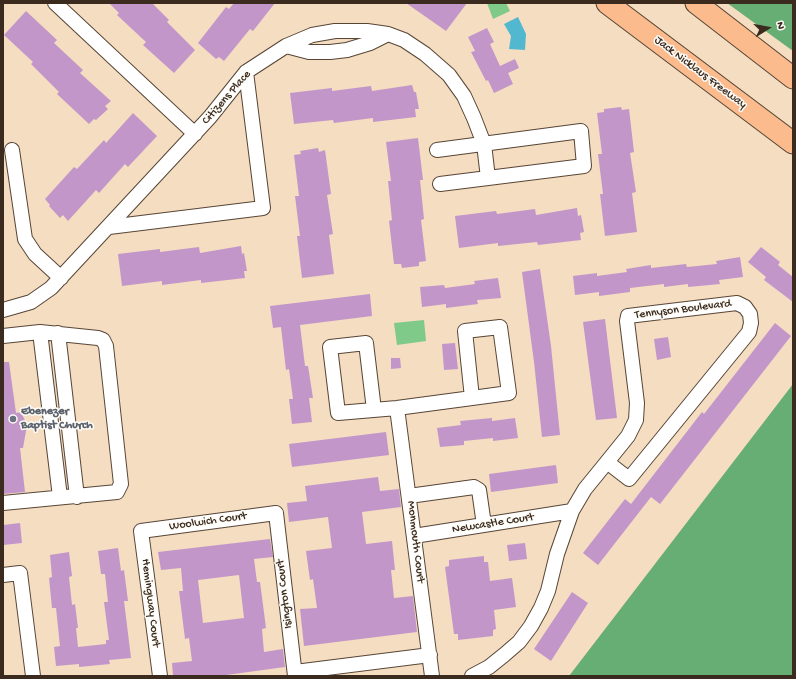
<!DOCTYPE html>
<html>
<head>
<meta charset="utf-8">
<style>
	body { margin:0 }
	#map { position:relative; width:796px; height:679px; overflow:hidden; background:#f4ddc0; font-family:"Gochi Hand",sans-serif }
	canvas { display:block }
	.frame { position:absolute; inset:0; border:4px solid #3b2a1e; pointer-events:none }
	.north { position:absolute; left:748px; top:8px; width:40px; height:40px; -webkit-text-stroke:3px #fdfcf7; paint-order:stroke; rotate:79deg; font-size:11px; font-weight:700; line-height:16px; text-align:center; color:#3b2a1e }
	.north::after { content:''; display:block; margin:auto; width:14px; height:18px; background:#3b2a1e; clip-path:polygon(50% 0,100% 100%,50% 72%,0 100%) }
</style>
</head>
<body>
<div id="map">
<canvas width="796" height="679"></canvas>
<div class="frame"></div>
<div class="north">N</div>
</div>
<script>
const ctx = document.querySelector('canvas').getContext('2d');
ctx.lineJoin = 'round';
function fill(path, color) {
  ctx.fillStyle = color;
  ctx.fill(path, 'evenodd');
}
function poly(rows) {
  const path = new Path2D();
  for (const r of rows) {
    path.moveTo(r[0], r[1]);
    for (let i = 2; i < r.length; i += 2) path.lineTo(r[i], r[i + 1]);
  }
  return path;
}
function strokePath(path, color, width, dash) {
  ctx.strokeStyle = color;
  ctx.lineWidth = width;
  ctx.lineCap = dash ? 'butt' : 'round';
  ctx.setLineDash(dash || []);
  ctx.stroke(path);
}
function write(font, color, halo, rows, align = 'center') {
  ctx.font = font + ' "Gochi Hand",sans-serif';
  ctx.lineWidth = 3;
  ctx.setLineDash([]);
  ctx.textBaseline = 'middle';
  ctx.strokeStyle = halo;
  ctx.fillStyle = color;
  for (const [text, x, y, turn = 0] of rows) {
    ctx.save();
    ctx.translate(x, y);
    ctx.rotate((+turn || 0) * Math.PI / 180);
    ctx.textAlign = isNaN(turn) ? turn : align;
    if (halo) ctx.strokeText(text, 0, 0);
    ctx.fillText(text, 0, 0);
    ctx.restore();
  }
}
fill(poly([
	[487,3,506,3,510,11,493,19],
	[424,320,426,341,397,345,394,323]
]), '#7fca88');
fill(poly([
	[727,3,793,3,793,51],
	[793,384,793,676,569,676]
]), '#67ae74');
fill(poly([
	[518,17,526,34,525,50,509,49,511,36,504,24]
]), '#51b8d0');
fill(poly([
	[109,3,152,3,169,20,167,22,195,50,174,73,143,45,146,42,117,15,119,13],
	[234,3,275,3,253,31,250,29,224,61,219,57,216,59,198,43,226,7,229,9],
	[406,3,467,3,446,31],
	[26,11,57,40,54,43,83,70,80,73,111,101,105,106,108,109,96,120,94,119,89,124,57,94,59,92,31,64,33,62,4,35],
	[487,28,494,42,490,44,500,66,515,59,519,68,508,73,513,84,494,93,488,80,486,81,471,52,475,51,468,37],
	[412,85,414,92,416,92,419,109,415,109,416,117,373,122,373,118,334,123,333,120,294,124,290,93,332,88,332,91,371,86,372,91],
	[621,107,622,110,629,109,634,152,630,153,636,192,632,193,637,232,605,236,600,194,603,194,598,154,602,154,597,113,604,112,604,109],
	[133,113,157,136,128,167,125,164,99,193,96,190,68,221,63,215,60,218,49,206,50,205,45,199,74,167,77,169,104,140,106,143],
	[418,138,423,180,420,180,424,219,421,220,426,261,419,262,419,266,402,268,401,264,394,264,389,221,392,220,388,181,391,181,386,142],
	[318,148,319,152,325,150,331,194,327,195,333,234,329,235,334,274,302,278,297,236,300,236,295,196,299,196,294,155,301,154,300,151],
	[577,208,578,216,581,215,584,232,580,233,581,240,538,245,537,242,498,246,498,243,459,248,455,216,496,211,497,214,535,209,536,215],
	[241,246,242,254,244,253,247,271,244,271,245,278,201,283,201,280,162,285,162,281,122,286,118,254,160,249,160,252,199,247,200,253],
	[761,247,780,262,778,265,793,277,793,302,764,280,766,277,748,262],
	[740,257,743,277,719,280,720,284,688,287,688,284,664,287,664,284,630,288,630,292,599,296,599,292,575,295,573,276,597,273,597,276,627,272,626,269,651,265,651,268,686,264,687,267,717,264,716,261],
	[540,269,551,346,560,435,542,437,534,362,522,272],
	[498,278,501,298,477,300,478,304,446,308,446,304,422,307,420,287,444,285,445,288,475,284,474,281],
	[370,294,372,316,300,325,305,366,308,366,313,398,309,398,312,422,292,424,289,399,293,399,289,369,286,370,281,327,273,328,270,306],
	[605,319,617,418,596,420,583,322],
	[775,323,791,336,660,504,651,497,598,565,583,553,625,499,631,504,702,412,704,414],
	[668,337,671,357,657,360,654,339],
	[455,343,458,369,444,370,442,344],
	[391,358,400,358,401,368,391,369],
	[3,362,9,362,16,413,21,412,27,425,23,448,20,448,25,492,3,494],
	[492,418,492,421,515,418,518,438,493,441,493,438,464,441,464,445,440,447,437,428,461,425,460,421],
	[386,432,389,455,292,467,289,444],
	[556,465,558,483,491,492,489,474],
	[378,477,380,491,399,489,401,507,362,512,366,544,392,541,395,570,391,570,394,598,413,596,417,632,304,646,300,609,317,608,313,579,310,580,306,551,332,548,328,517,289,522,287,503,307,501,305,486],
	[20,523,22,543,3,545,3,525],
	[270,539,273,557,254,559,257,582,260,582,266,628,262,629,264,652,283,649,285,667,219,676,173,676,172,663,192,661,189,638,185,639,179,591,183,591,181,568,161,570,158,552],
	[239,575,244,618,203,623,198,580],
	[525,543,527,559,509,561,507,545],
	[118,548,121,571,124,570,128,601,124,601,131,658,109,660,110,664,79,667,79,664,56,666,54,647,60,646,56,608,52,608,49,578,52,577,50,555,69,552,72,576,69,577,72,605,75,604,78,628,76,628,78,647,106,644,106,640,109,640,104,602,108,602,105,574,101,574,98,551],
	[484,556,484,562,488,562,490,581,512,578,516,607,494,610,496,629,493,630,493,636,458,640,458,634,454,634,445,567,449,566,449,560],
	[572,592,588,603,551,661,534,649]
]), '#c396ca');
const minor = poly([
	[55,3,195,134],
	[286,46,309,52,330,52,347,50,370,43,388,34],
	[12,150,25,239,35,254,61,278],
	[437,150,581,131,584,166,440,184],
	[109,227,263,208,246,72],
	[3,310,31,302,51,288,210,117,246,72,286,46,312,35,335,31,367,31,388,34,404,40,425,54,449,75,464,96,474,118,484,144,488,178],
	[58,333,77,497],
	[3,336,40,332,60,497],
	[397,408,432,676],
	[374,410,366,343,330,347,338,413,397,408,472,398,509,393,500,327,465,331,472,398],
	[409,496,474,487,479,490,484,525],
	[3,503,117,492,121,484,106,346,103,340,98,338,40,332],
	[414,536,572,511],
	[3,575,20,573,33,676],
	[295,672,430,655],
	[160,676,141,531,276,513,295,676],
	[472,676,489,667,504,655,519,642,531,626,541,608,548,591,557,554,572,511,585,489,607,462,628,436,636,420,637,403,627,321,628,316,737,303,745,307,750,314,751,323,749,332,629,479,607,462]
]);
const highway = poly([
	[607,3,793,143],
	[696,3,793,78]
]);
strokePath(minor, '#574536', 16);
strokePath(highway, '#574536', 23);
strokePath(minor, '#fff', 14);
strokePath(highway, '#fbbb8d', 21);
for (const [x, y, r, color] of [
	[13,419,4,"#6b7280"]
]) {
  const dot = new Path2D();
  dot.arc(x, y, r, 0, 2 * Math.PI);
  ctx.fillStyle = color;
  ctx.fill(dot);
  strokePath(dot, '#fdfcf7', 1.5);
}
write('12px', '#3b2a1e', '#fdfcf7', [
	["Jack Nicklaus Freeway",700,73,37],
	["Citizens Place",227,98,-49],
	["Tennyson Boulevard",683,310,-7],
	["Woolwich Court",208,522,-8],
	["Newcastle Court",493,524,-9],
	["Monmouth Court",415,542,83],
	["Isington Court",285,594,-97],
	["Hemingway Court",150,603,83]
]);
write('bold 12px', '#5b616d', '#fdfcf7', [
	["Ebenezer",21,412],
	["Baptist Church",21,426]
], 'left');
</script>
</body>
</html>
